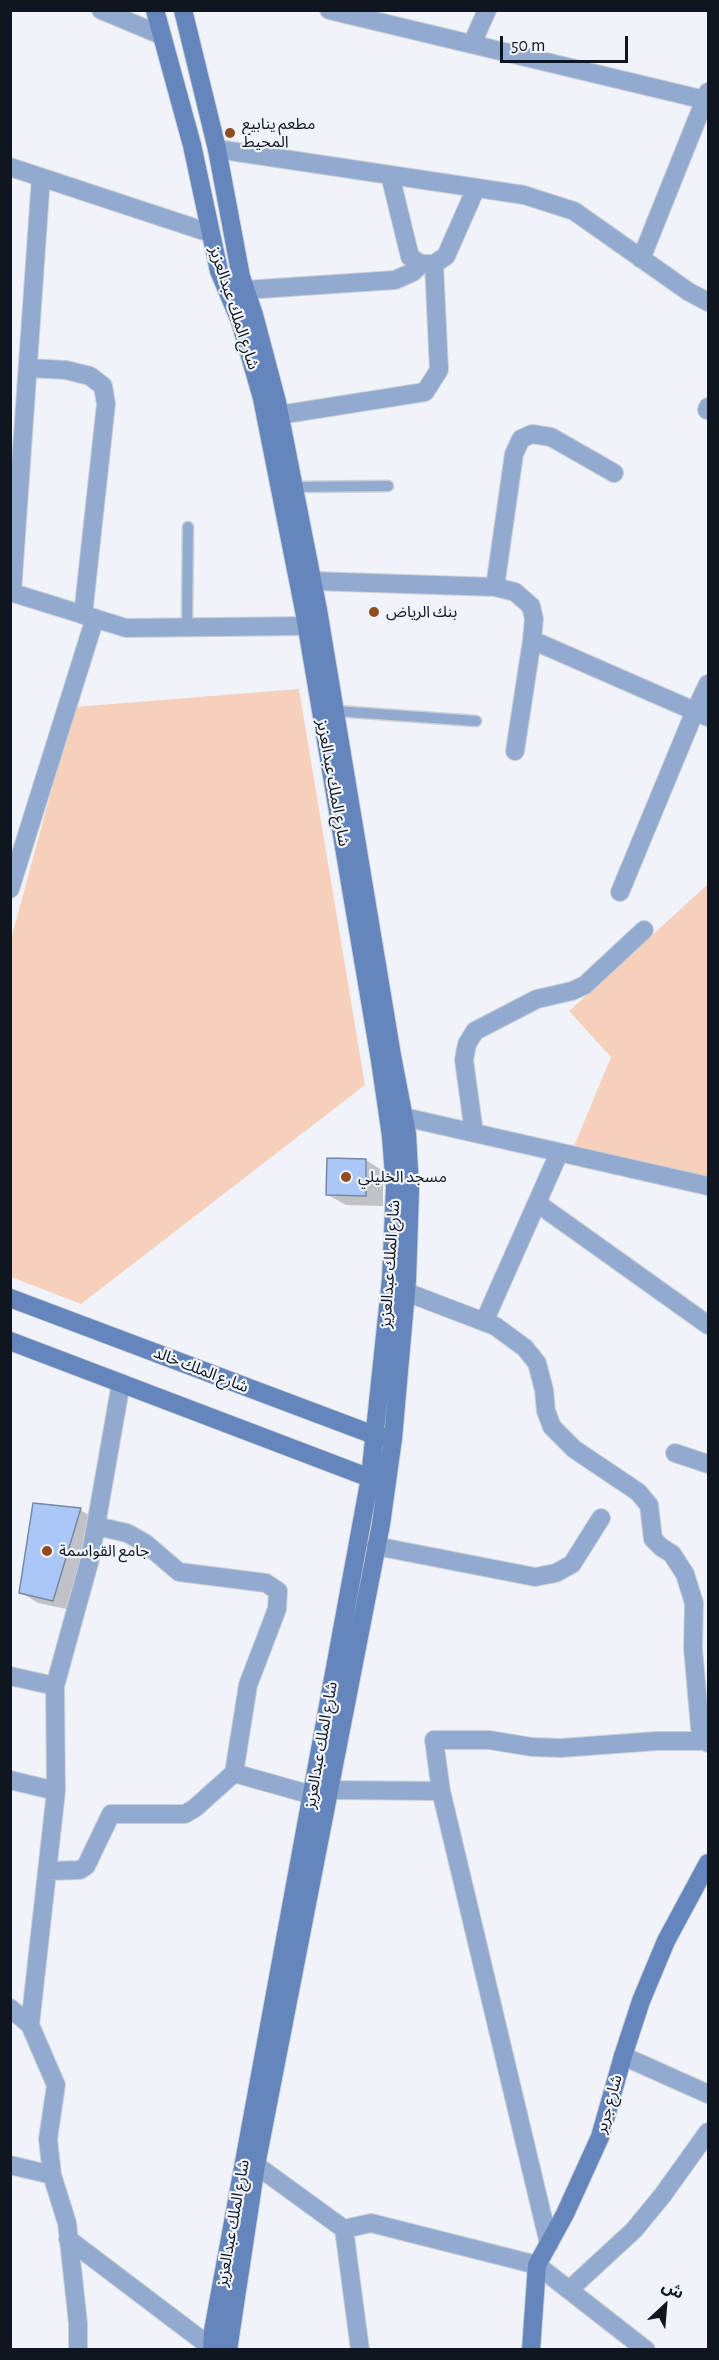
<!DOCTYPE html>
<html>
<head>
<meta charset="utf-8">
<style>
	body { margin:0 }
	#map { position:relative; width:719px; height:2360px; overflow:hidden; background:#f0f3f9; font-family:"Alegreya Sans","Noto Sans Arabic",sans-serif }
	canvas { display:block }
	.frame { position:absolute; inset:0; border:12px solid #10161f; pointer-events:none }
	.north { position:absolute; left:635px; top:2276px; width:60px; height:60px; -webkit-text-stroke:4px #f0f3f9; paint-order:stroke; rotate:26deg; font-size:16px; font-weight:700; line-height:24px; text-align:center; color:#10161f }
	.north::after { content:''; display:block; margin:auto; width:21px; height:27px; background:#10161f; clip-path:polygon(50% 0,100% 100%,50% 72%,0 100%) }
	.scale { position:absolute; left:500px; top:36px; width:128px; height:27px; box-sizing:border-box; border:3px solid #10161f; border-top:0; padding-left:8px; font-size:18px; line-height:21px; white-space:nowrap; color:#10161f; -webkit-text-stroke:4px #f0f3f9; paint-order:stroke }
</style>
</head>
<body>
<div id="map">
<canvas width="719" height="2360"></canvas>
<div class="frame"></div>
<div class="north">ش</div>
<div class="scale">50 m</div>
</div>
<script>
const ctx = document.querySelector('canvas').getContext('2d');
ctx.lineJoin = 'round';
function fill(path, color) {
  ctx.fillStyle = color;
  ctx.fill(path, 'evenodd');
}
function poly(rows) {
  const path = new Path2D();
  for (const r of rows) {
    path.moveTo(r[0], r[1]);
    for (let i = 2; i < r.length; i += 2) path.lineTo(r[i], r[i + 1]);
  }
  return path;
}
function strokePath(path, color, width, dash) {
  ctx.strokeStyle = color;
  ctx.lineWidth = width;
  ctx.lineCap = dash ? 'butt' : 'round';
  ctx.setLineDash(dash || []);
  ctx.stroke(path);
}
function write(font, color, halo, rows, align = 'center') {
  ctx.font = font + ' "Alegreya Sans","Noto Sans Arabic",sans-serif';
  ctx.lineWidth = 4.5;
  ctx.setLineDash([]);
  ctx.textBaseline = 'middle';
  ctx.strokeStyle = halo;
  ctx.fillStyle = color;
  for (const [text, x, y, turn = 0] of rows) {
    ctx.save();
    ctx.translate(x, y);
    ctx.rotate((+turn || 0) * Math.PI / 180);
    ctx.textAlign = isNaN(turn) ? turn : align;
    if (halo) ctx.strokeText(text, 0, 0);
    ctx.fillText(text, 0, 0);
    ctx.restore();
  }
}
fill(poly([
	[299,689,365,1085,81,1304,11,1277,11,939,74,707],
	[708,884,708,1185,570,1156,611,1057,569,1011]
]), '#f6d0bb');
fill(poly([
	[366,1160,383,1171,383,1206,346,1205,328,1195],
	[80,1510,98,1520,71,1610,38,1603,20,1592]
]), '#0003');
const building = poly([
	[327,1158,366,1159,366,1196,326,1195,327,1158],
	[33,1503,81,1508,53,1601,19,1593,33,1503]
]);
fill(building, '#aac7f8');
strokePath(building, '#7888a2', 1.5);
const lane = poly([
	[293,487,388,486],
	[187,626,188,527],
	[336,711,476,721]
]);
const street = poly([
	[101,10,161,35],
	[329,10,705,100],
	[472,44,487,10],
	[217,149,524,195,574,211,689,292,708,302],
	[10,167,210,233],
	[390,175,410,257,421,264,434,264,446,256,476,188],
	[641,259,708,92],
	[245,290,395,280,413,272,421,264],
	[28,368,66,370,90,376,103,386,106,404,83,615],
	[707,410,708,407],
	[279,415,425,392,439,370,434,264],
	[313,581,495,587,515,592,531,606,534,619,532,640,515,751],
	[495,587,514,454,521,439,532,434,551,437,614,473],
	[10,592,126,628,306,626],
	[12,592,41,177],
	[532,640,708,717],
	[10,889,95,618],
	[620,892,695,711,708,684],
	[404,1117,708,1186],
	[474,1133,464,1060,467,1044,475,1031,537,999,572,991,585,985,644,930],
	[537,1203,708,1325],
	[406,1292,495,1326,525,1348,537,1363,544,1390,546,1411,552,1427,574,1449,638,1492,649,1505,653,1539,661,1547,672,1554,685,1574,694,1603,693,1648,700,1728,708,1743],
	[484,1322,559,1153],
	[675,1453,708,1464],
	[96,1526,127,1533,145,1543,179,1572,266,1583,278,1591,277,1609,248,1685,234,1773,312,1795],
	[376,1546,535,1577,556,1573,572,1564,601,1518],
	[10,1676,55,1686],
	[10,1780,56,1791],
	[329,1790,441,1791,549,2244],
	[441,1791,434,1740,489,1740,532,1747,561,1748,657,1741,706,1741],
	[47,1871,80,1870,86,1866,111,1814,185,1814,195,1808,234,1773],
	[10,2008,30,2025,56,2085,48,2139,52,2175,67,2223,78,2323,78,2350],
	[30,2025,56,1791,55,1686,90,1559,121,1383],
	[623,2056,708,2094],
	[10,2165,52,2175],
	[256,2165,344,2229,360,2350],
	[344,2229,371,2223,537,2265,646,2350],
	[68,2239,212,2348],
	[569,2290,634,2230,662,2196,708,2132]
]);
const secondary = poly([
	[155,10,192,145,219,271,240,321,262,398,304,610,380,1060,391,1136,395,1188,391,1279,370,1478,213,2331,212,2350],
	[183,10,217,149,241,277,254,315,277,402,318,610,392,1056,407,1134,410,1189,407,1280,393,1438,381,1524,256,2165,228,2350],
	[10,1298,374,1435,385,1437],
	[10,1341,370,1478,380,1479],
	[531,2350,537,2265,565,2214,600,2137,623,2056,641,2001,666,1941,708,1863]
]);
strokePath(lane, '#ccd0d6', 13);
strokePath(street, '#ccd0d6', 20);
strokePath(secondary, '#ccd0d6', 20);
strokePath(lane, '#93aad0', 10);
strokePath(street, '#93aad0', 18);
strokePath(secondary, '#6586bd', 18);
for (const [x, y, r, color] of [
	[230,133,6,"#914d20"],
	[374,612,6,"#914d20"],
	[346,1177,6,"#914d20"],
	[47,1551,6,"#914d20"]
]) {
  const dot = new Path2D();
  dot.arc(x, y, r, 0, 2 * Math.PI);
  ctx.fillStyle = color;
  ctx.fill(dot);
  strokePath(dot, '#f0f3f9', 2);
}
write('16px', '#10161f', '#f0f3f9', [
	["مطعم ينابيع",242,124],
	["المحيط",242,142],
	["بنك الرياض",386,612],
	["مسجد الخليلي",358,1177],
	["جامع القواسمة",59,1551]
], 'left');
write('16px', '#10161f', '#f0f3f9', [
	["شارع الملك عبدالعزيز",234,308,72],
	["شارع الملك عبدالعزيز",333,783,80],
	["شارع الملك عبدالعزيز",390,1264,-86],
	["شارع الملك خالد",201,1370,21],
	["شارع الملك عبدالعزيز",321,1745,-80],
	["شارع جرير",609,2104,-74],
	["شارع الملك عبدالعزيز",233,2223,-80]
]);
</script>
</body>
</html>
